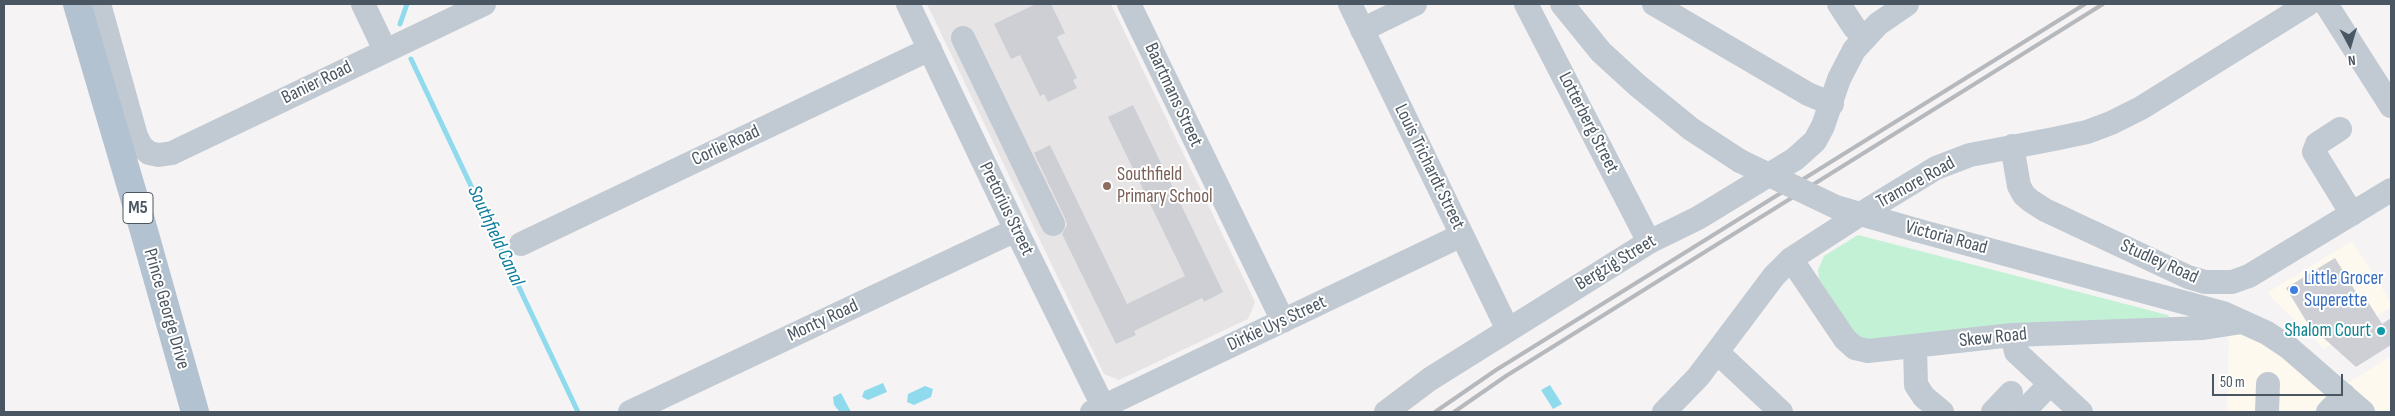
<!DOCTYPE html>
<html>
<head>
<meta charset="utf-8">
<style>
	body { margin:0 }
	#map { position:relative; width:2395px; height:416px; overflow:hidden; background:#f5f3f3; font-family:"Sofia Sans Condensed",sans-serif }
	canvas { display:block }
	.frame { position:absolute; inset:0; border:5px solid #4a5661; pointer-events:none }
	.north { position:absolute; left:2325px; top:20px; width:50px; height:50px; -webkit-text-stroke:4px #fff; paint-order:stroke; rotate:174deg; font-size:14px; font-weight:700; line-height:20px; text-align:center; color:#4a5661 }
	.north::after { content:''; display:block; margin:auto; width:18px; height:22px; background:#4a5661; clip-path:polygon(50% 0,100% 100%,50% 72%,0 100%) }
	.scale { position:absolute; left:2212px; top:374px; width:131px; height:22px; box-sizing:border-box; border:2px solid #4a5661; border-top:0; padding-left:6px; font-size:15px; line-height:18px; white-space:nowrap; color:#4a5661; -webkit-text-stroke:4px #fff; paint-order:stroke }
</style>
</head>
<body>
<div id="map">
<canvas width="2395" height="416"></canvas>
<div class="frame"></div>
<div class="north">N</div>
<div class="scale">50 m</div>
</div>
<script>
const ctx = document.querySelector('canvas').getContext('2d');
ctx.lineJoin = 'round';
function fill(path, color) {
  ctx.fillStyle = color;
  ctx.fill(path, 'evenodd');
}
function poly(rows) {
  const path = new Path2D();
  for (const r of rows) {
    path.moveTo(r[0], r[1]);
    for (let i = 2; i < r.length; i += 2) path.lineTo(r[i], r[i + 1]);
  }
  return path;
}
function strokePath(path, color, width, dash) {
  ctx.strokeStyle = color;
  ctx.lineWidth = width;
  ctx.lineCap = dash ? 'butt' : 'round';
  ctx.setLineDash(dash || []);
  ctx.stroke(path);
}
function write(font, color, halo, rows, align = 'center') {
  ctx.font = font + ' "Sofia Sans Condensed",sans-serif';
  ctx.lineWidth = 4;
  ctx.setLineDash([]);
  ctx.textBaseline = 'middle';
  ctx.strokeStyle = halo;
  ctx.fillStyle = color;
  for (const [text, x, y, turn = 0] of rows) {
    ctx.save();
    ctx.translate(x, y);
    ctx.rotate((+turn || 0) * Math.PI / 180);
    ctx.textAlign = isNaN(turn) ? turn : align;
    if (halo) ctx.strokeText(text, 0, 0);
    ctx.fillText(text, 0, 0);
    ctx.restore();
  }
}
fill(poly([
	[2352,241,2391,302,2391,307,2324,349,2267,293],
	[2229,325,2339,389,2391,356,2391,412,2227,412]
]), '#fdf9ef');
fill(poly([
	[927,4,1111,4,1255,302,1248,319,1119,380,1104,374]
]), '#e6e4e5');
fill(poly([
	[1858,235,2168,315,2169,317,1861,342,1819,279,1818,270,1824,256]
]), '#c3f1d5');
fill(poly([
	[883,383,887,392,868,400,862,397,864,391],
	[1550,385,1562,404,1553,409,1541,390],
	[925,386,933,389,931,397,914,405,907,402,908,394],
	[841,393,851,412,840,412,834,405,833,397]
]), '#90daee');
strokePath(poly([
	[400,24,407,4],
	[411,59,578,412]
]), '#90daee', 5);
fill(poly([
	[1036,4,1051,4,1065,33,1057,37,1077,78,1073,80,1077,88,1048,102,1044,94,1040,96,1020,55,1011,59,994,24],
	[1133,105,1223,292,1204,302,1202,298,1134,331,1136,335,1116,344,1062,234,1067,225,1065,218,1034,153,1050,145,1127,304,1185,276,1108,117],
	[2335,258,2359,297,2363,294,2382,324,2391,318,2391,345,2356,367,2308,324,2286,288]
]), '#cdcfd5');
strokePath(poly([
	[99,4,136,136,141,146,149,153,159,155,172,153,484,4],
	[363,4,385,50],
	[908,4,1016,230,1106,412],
	[1129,4,1283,321],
	[1350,4,1508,330],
	[1526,4,1649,242],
	[1562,4,1601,52,1637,85,1691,129,1740,161],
	[1654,4,1808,94,1832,104],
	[1839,4,1854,27,1863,37],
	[2326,4,2391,106],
	[1362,30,1415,4],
	[963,38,1053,224],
	[2340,129,2317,144,2314,152,2352,214],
	[2012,146,2019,186,2024,195,2031,201,2045,210,2188,277,2205,282,2232,282,2249,276,2391,190],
	[1916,230,2223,313,2267,333,2288,347,2363,412],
	[521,244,930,49],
	[1791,259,1845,339,1855,348,1868,351,2012,335,2203,328,2242,322],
	[2012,335,2016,352,2081,412],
	[1915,347,1916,385,1924,397,1942,412],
	[1718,353,1781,412],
	[630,412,1016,230],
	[1092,412,1462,235],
	[1386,412,1430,379,1649,242,1698,218,1795,159,1815,141,1823,126,1839,79,1854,50,1878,24,1907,4],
	[1664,412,1698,377,1774,276,1791,259,1859,215,1936,168,1970,155,2054,139,2087,132,2111,123,2141,108,2308,4],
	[1993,412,2011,393],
	[2023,412,2050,384],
	[2267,412,2268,384],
	[2328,412,2344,395]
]), '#c1cad2', 24);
strokePath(poly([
	[77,4,144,231,195,412]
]), '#b3c2d1', 28);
strokePath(poly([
	[1435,412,1496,370,2085,4],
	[1454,412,1506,376,1647,288,2103,4]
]), '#b5b8bd', 4);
strokePath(poly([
	[1740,161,1836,207,1916,230]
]), '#c1cad2', 24);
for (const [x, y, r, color] of [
	[1107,186,5,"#8d6e63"],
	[2294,290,5,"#3f7fe0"],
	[2381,331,5,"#0f9aa8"]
]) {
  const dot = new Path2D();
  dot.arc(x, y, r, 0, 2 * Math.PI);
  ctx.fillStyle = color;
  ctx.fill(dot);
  strokePath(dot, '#fff', 2);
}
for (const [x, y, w] of [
	[138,208,30]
]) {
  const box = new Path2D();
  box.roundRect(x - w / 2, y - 15.5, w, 31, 4);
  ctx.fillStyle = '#fff';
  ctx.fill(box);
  strokePath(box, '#4a5661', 1);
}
write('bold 18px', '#4a5661', null, [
	["M5",138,208]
]);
write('19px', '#4a5661', '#fff', [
	["Banier Road",317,83,-26],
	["Baartmans Street",1173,95,65],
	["Lotterberg Street",1588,123,63],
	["Corlie Road",726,146,-25],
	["Louis Trichardt Street",1429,167,64],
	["Tramore Road",1916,183,-29],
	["Pretorius Street",1006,209,64],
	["Victoria Road",1946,238,15],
	["Studley Road",2159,262,24],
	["Bergzig Street",1616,263,-31],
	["Prince George Drive",166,309,74],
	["Monty Road",823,321,-25],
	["Dirkie Uys Street",1277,324,-25],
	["Skew Road",1993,338,-6]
]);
write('19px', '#785e54', '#fff', [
	["Southfield",1117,175],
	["Primary School",1117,197]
], 'left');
write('19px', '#366cbe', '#fff', [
	["Little Grocer",2304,279],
	["Superette",2304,301]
], 'left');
write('19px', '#0d838f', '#fff', [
	["Shalom Court",2371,331]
], 'right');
write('italic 20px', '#0c7c9b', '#fff', [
	["Southfield Canal",495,236,65]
]);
</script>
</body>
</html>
